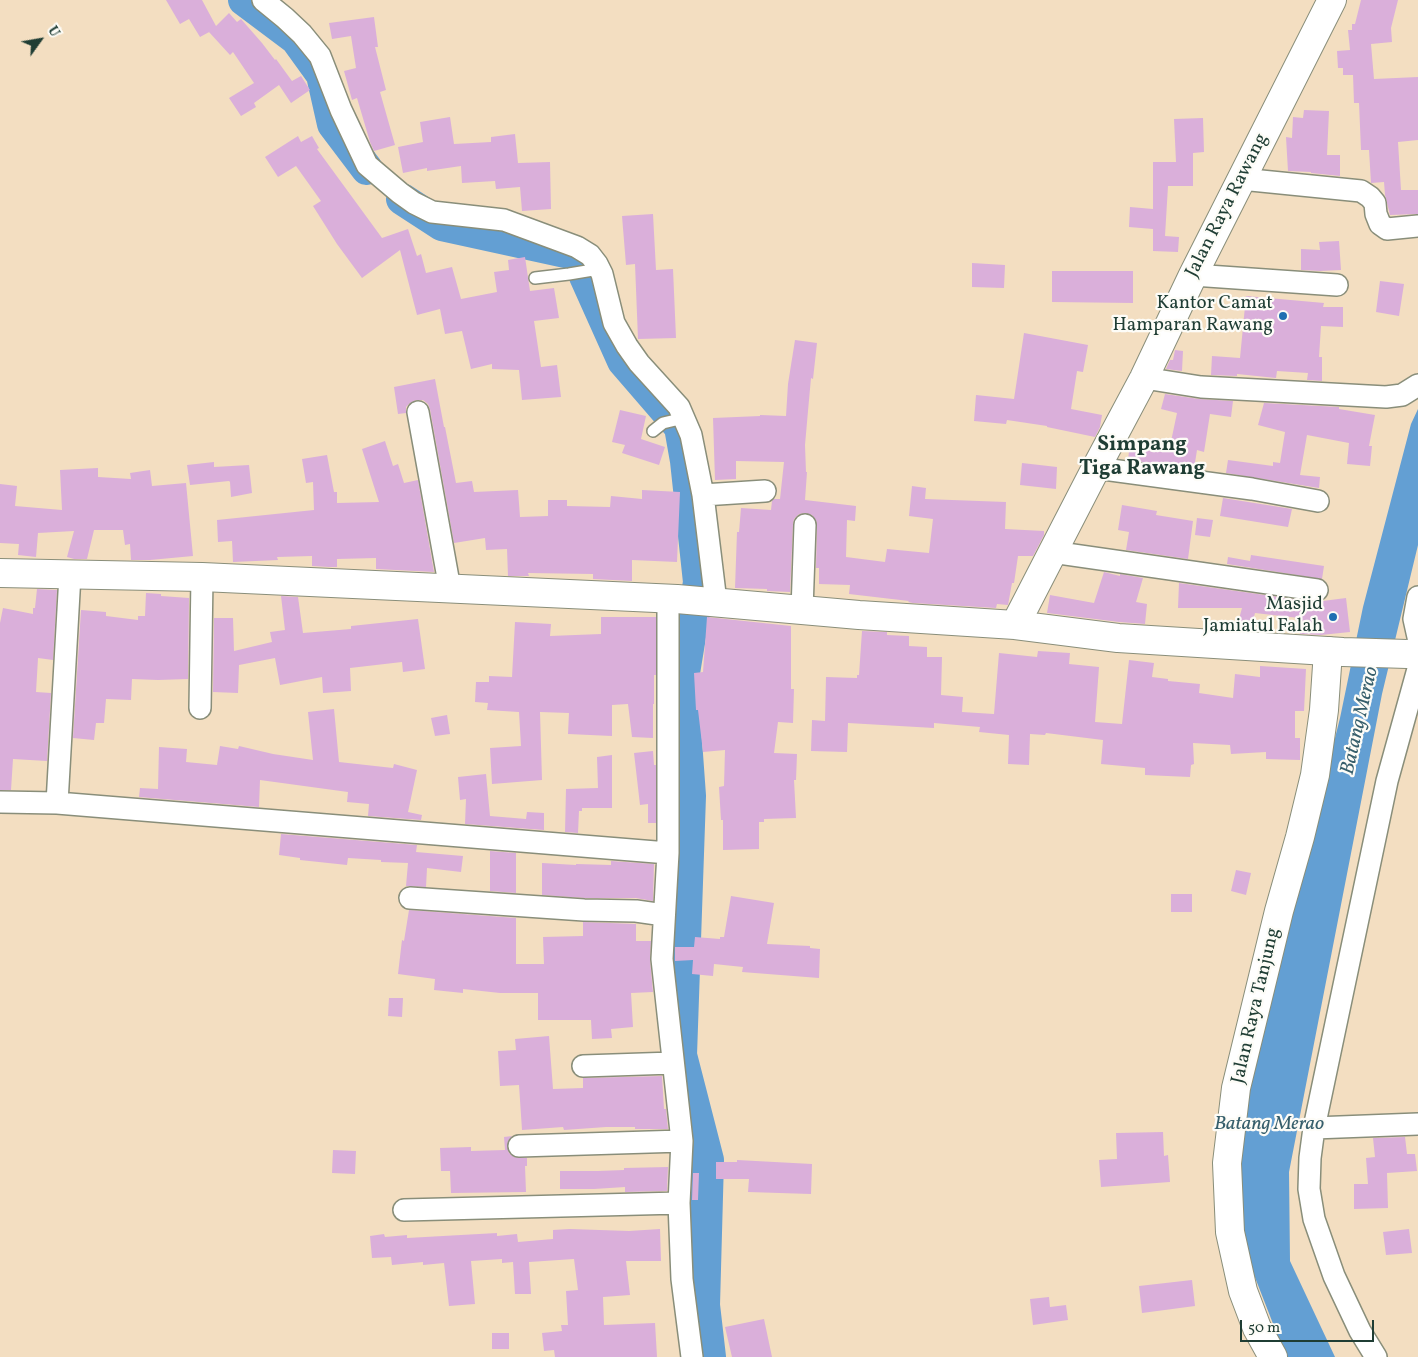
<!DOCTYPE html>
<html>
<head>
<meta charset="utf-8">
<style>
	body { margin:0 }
	#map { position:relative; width:1418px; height:1357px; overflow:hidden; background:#f3dec1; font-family:Vollkorn,serif }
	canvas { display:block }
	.north { position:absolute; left:15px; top:15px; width:50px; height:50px; -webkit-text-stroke:4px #fdfcf7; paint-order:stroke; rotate:58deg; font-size:14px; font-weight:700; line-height:20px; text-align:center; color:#1f3d34 }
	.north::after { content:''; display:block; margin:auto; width:18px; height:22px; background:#1f3d34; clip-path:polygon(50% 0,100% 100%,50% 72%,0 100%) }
	.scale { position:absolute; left:1240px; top:1320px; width:134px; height:22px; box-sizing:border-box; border:2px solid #1f3d34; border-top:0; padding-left:6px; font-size:15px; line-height:18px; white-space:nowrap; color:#1f3d34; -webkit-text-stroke:4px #fdfcf7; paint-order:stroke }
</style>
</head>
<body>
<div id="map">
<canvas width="1418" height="1357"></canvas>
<div class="north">U</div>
<div class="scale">50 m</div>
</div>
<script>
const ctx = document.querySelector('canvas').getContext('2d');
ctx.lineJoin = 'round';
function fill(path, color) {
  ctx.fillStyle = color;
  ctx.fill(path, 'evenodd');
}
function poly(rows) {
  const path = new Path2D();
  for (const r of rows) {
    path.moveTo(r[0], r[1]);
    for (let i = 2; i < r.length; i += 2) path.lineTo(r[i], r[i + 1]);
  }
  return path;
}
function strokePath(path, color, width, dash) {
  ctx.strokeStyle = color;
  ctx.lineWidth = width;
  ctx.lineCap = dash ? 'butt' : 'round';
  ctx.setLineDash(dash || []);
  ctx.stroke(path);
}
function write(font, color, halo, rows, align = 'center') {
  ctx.font = font + ' Vollkorn,serif';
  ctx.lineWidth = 4.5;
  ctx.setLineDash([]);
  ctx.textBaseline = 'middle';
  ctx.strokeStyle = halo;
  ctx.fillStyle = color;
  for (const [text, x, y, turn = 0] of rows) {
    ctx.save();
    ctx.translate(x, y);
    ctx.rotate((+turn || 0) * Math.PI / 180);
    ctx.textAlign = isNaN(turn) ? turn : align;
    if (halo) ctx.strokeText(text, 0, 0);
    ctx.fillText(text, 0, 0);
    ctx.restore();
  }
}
fill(poly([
	[1418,409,1418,545,1382,694,1289,1172,1290,1261,1335,1357,1286,1357,1242,1244,1236,1190,1240,1118,1340,718,1363,607,1411,424]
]), '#639fd3');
strokePath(poly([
	[244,0,296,39,322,75,333,124,367,169],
	[402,199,442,225,575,254,623,361,680,427,686,461,699,582,682,685,690,796,681,1055,708,1160,704,1305,710,1357]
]), '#639fd3', 32);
fill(poly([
	[166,0,202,0,216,26,229,13,237,22,241,19,262,43,275,60,276,59,292,81,301,76,310,90,291,103,279,85,254,103,256,107,241,116,229,98,254,83,233,52,230,55,209,32,211,31,200,37,189,19,180,24],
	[1361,0,1398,0,1391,28,1392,42,1371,44,1374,79,1418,77,1418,140,1398,142,1401,190,1418,190,1418,214,1390,215,1385,195,1384,182,1371,183,1369,150,1361,150,1359,103,1354,103,1353,75,1343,75,1343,68,1338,68,1337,51,1350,50,1348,30,1352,30,1352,24,1355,24],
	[374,17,378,47,375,47,386,90,380,92,395,145,374,151,370,142,357,98,352,100,344,71,356,68,351,36,332,39,329,23],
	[1304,110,1329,111,1327,155,1340,155,1340,176,1311,173,1311,172,1288,171,1286,137,1292,138,1293,117,1303,118],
	[450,117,454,144,491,142,491,137,515,134,518,163,550,162,551,209,522,211,520,187,496,189,495,181,462,183,461,166,427,171,427,168,403,173,398,147,423,142,420,122],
	[1203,118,1204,152,1193,153,1193,186,1168,186,1165,236,1179,237,1178,252,1153,251,1153,229,1129,227,1130,207,1153,209,1153,162,1176,162,1174,119],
	[298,136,301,142,312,136,319,148,317,149,382,238,408,229,417,256,421,254,426,273,452,267,461,299,497,292,494,272,509,270,508,260,525,257,530,291,554,288,559,318,534,321,541,367,557,365,561,397,522,400,519,370,492,369,492,364,471,369,462,331,445,334,440,309,417,315,400,250,362,278,337,244,313,206,321,201,296,166,278,177,265,157],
	[653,214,656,270,673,269,676,338,638,339,635,264,626,265,622,216],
	[1339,241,1341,270,1320,271,1301,270,1301,249,1320,250,1319,242],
	[972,263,1005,265,1004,288,972,287],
	[1052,271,1133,271,1133,303,1052,302],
	[1380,281,1404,284,1399,316,1376,312],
	[1246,296,1324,303,1323,307,1343,307,1343,327,1321,326,1319,357,1322,357,1322,381,1307,380,1308,373,1277,371,1276,378,1237,374,1237,376,1211,375,1212,356,1240,358],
	[1024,333,1088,345,1083,372,1077,371,1071,409,1102,415,1100,427,1095,437,1047,427,1047,426,1007,420,1006,424,974,421,976,395,1014,399],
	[795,340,817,343,813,379,811,378,808,411,805,445,806,472,807,472,805,500,856,506,855,521,847,520,846,557,885,562,887,549,929,553,933,519,909,516,912,486,926,488,925,499,1006,502,1005,529,1044,531,1044,535,1033,556,1018,556,1014,583,1012,583,1008,605,997,604,996,608,913,603,908,602,909,601,849,594,850,585,819,584,819,568,816,568,817,525,816,520,812,515,806,513,799,514,794,519,793,524,790,592,767,591,767,589,735,588,737,532,739,532,741,508,771,510,772,501,774,499,780,499,784,462,736,461,736,479,715,480,713,418,760,416,760,415,786,416,788,384],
	[1175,350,1183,351,1182,371,1166,369,1170,360,1173,360],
	[435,379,444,427,445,427,456,483,472,481,474,492,518,490,520,517,548,516,548,500,567,500,567,506,610,507,611,496,642,499,642,490,680,492,677,562,632,560,632,581,593,579,593,574,528,573,529,576,508,576,507,549,486,550,485,538,454,543,430,409,428,404,423,400,416,400,410,403,406,407,406,413,398,414,394,387],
	[1165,394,1199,399,1233,401,1231,417,1210,414,1204,452,1197,450,1194,469,1128,460,1130,443,1169,451,1177,413,1161,409],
	[1264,403,1339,407,1339,409,1375,415,1369,446,1372,446,1370,466,1347,464,1349,443,1307,435,1300,475,1320,477,1319,488,1226,473,1228,460,1273,466,1273,462,1280,463,1285,432,1258,425],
	[620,410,646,416,641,439,665,447,659,465,622,453,625,445,612,442],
	[385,441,393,466,398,464,404,483,418,480,434,572,376,569,376,558,337,559,337,567,329,567,312,566,312,556,277,557,278,560,233,562,232,541,218,542,217,520,314,510,313,482,306,483,302,459,327,455,334,492,337,492,337,503,379,502,362,449],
	[214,462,214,467,249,465,252,493,231,497,230,482,229,481,190,485,187,465],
	[1022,463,1057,467,1056,489,1020,485],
	[98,468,98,477,131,479,130,473,150,470,152,486,186,483,193,556,150,560,131,560,130,544,125,545,123,530,94,530,87,559,74,559,67,557,74,531,38,533,36,557,18,555,19,544,0,543,0,484,17,486,15,506,62,510,60,470],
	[1223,498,1292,509,1288,527,1220,516],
	[1122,505,1157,511,1156,515,1193,521,1188,559,1126,550,1129,532,1118,530],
	[1197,518,1213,520,1210,537,1195,535],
	[1251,555,1324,566,1322,579,1227,564,1228,557,1250,561],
	[1104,572,1120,576,1120,574,1143,578,1136,602,1147,604,1145,624,1119,622,1047,613,1050,595,1094,603],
	[1179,583,1315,602,1346,598,1350,632,1321,635,1300,634,1299,618,1255,613,1250,631,1236,630,1242,608,1178,608],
	[37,589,57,590,53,660,38,658,36,692,51,693,47,761,13,759,11,790,0,790,0,623,3,608,33,614,33,608,35,608],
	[146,593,161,594,161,596,189,598,188,679,158,680,132,679,131,700,106,699,104,723,96,723,94,740,73,738,81,610,106,612,106,616,138,620,138,616,145,616],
	[281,596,298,597,303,633,351,629,351,626,418,619,425,669,403,672,402,662,350,668,351,691,323,693,322,677,280,685,275,658,239,665,238,693,213,692,214,618,233,618,234,651,272,642,270,632,285,630],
	[601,617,656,617,656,675,654,675,654,704,653,704,653,738,632,737,628,704,612,705,612,736,568,734,569,713,540,712,542,780,492,784,490,748,521,746,519,712,487,710,488,703,475,702,476,682,489,682,489,676,512,677,515,622,551,624,550,636,601,634],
	[707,617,791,626,791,689,794,689,793,723,778,722,774,753,797,754,796,780,794,780,796,818,764,819,764,822,759,822,759,849,723,850,723,820,721,820,719,787,724,786,725,750,703,752,698,710,696,710,694,673,703,672],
	[862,631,887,632,887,635,909,636,909,646,927,647,927,657,942,657,941,695,963,697,962,712,994,714,999,653,1037,657,1038,651,1070,653,1069,664,1099,667,1095,722,1122,724,1129,660,1154,663,1152,677,1168,679,1168,681,1200,684,1199,693,1233,698,1235,674,1260,677,1260,666,1306,669,1304,711,1295,711,1295,738,1300,738,1300,760,1266,759,1266,752,1231,754,1230,745,1193,743,1194,764,1191,765,1190,777,1145,775,1145,768,1101,764,1103,740,1046,733,1045,735,1030,734,1029,765,1008,764,1009,735,979,732,980,727,934,723,934,728,848,723,847,752,811,751,812,720,825,721,826,677,857,678,857,675,859,675],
	[334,709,339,762,393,768,394,764,417,770,408,812,422,815,421,820,368,816,369,804,347,802,348,792,260,780,259,807,139,797,140,788,158,789,159,747,187,749,186,762,217,765,220,746,238,749,239,746,273,754,313,760,308,712],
	[447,715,450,734,435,736,431,718],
	[653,751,654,765,656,765,656,823,648,823,648,804,640,805,634,753],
	[612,755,612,808,582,808,582,811,579,811,578,833,565,832,566,789,598,788,597,757],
	[486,774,490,816,526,819,527,812,544,813,544,830,465,824,466,799,460,800,458,777],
	[281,834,417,845,416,852,463,856,461,872,427,868,426,887,406,886,408,863,381,862,381,860,348,858,347,865,300,860,300,858,279,855],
	[490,851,516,853,516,893,490,891],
	[611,861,654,864,653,901,636,898,585,898,542,895,542,863,576,865,576,864,611,865],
	[1236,870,1251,873,1246,895,1231,891],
	[1171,894,1192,894,1192,912,1171,912],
	[731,896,774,903,767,944,810,946,810,948,820,949,819,978,742,972,743,967,714,964,713,976,692,974,693,960,675,961,675,947,694,947,695,937,720,939,720,937,724,937],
	[409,910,516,918,516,964,544,964,543,937,583,936,583,922,636,924,636,941,651,941,650,960,653,992,631,993,633,1027,611,1029,612,1038,592,1039,591,1020,538,1020,538,993,500,993,463,989,463,993,434,990,435,979,398,974,402,940,404,941],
	[389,998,403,998,402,1017,388,1016],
	[549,1036,553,1089,583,1088,583,1078,662,1076,664,1109,666,1109,668,1129,635,1129,635,1127,606,1127,564,1130,563,1127,522,1130,519,1085,500,1086,498,1051,516,1050,515,1039],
	[1163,1132,1164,1156,1168,1155,1170,1182,1101,1187,1099,1160,1117,1159,1116,1133],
	[512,1136,508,1141,507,1146,509,1153,514,1157,527,1158,527,1166,525,1166,526,1192,451,1193,450,1171,441,1171,440,1148,471,1147,471,1151,505,1150,504,1137],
	[1405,1137,1407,1154,1415,1154,1417,1171,1387,1173,1388,1208,1354,1209,1354,1184,1368,1184,1366,1158,1375,1157,1373,1138],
	[333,1150,356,1151,355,1174,332,1173],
	[737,1160,812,1164,811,1194,748,1192,749,1179,716,1179,716,1162,737,1162],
	[668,1167,667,1191,625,1192,625,1187,594,1189,560,1189,560,1171,598,1171,624,1170,624,1168],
	[693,1173,699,1173,698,1200,692,1200],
	[570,1229,629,1231,660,1229,661,1261,626,1261,630,1295,603,1297,604,1325,655,1323,657,1357,555,1357,554,1350,544,1351,542,1333,562,1331,561,1325,568,1325,566,1291,578,1290,574,1259,529,1262,531,1294,515,1294,513,1262,502,1263,502,1259,471,1261,475,1304,449,1306,444,1263,423,1265,423,1262,392,1265,391,1257,372,1258,370,1236,384,1234,385,1237,407,1235,407,1238,497,1233,497,1236,517,1234,518,1242,553,1239,553,1230],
	[1409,1229,1412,1253,1386,1255,1383,1232],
	[1192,1280,1195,1306,1142,1313,1139,1286],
	[1049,1297,1050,1307,1066,1305,1068,1320,1033,1325,1030,1299],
	[764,1319,772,1357,732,1357,725,1327],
	[492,1333,509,1333,509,1349,492,1349]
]), '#daafda');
const service = poly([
	[535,278,569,274,599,269],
	[653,431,663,423,684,418]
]);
const minor = poly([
	[263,0,285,18,302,34,320,56,341,110,367,165,400,193,414,203,432,212,504,220,577,247,590,255,597,264,602,274,614,323,627,346,639,363,679,407,691,435,703,495,716,602],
	[1241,179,1361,191,1370,197,1375,203,1376,214,1380,224,1387,229,1418,226],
	[1193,275,1337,285],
	[1144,378,1201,387,1386,397,1402,395,1418,385],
	[418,412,450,589],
	[1096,468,1252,489,1318,501],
	[703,495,765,491],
	[1052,552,1317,590],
	[1418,597,1414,619,1418,637],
	[668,599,668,853,662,959,682,1141,679,1203,682,1279,692,1357],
	[802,610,805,525],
	[200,708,202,577],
	[0,802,57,803,668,853],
	[57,803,70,575],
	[410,898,584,910,636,911,664,915],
	[583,1066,673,1063],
	[1314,1128,1418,1124],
	[519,1146,682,1141],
	[404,1210,679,1203],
	[1376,1357,1360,1331,1334,1276,1314,1219,1309,1189,1310,1158,1314,1128,1387,781,1418,669]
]);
const tertiary = poly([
	[1273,1357,1257,1328,1243,1291,1230,1232,1227,1163,1236,1088,1279,911,1300,837,1315,775,1324,710,1328,651]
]);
const secondary = poly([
	[0,573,202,577,677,599,859,615,1015,625,1118,638,1343,652,1407,654,1418,653],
	[1015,625,1096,468,1144,378,1193,275,1332,0]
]);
strokePath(service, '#898e7a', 14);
strokePath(minor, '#898e7a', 24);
strokePath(tertiary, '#898e7a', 30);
strokePath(secondary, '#898e7a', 30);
strokePath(service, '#fff', 11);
strokePath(minor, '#fff', 21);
strokePath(tertiary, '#fff', 28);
strokePath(secondary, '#fff', 28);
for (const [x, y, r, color] of [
	[1283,316,5,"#1f6fb2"],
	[1333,617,5,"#1f6fb2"]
]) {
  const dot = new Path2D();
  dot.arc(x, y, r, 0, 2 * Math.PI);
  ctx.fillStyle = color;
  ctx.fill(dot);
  strokePath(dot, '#fdfcf7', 2);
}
write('19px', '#1f3d34', '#fdfcf7', [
	["Jalan Raya Rawang",1228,206,-63],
	["Jalan Raya Tanjung",1257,1006,-77]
]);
write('19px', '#1f3d34', '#fdfcf7', [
	["Kantor Camat",1273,305],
	["Hamparan Rawang",1273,327],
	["Masjid",1323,606],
	["Jamiatul Falah",1323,628]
], 'right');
write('italic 20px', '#375f6c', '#fdfcf7', [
	["Batang Merao",1361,721,-77],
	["Batang Merao",1269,1125]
]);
write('bold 21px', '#1f3d34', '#fdfcf7', [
	["Simpang",1142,446],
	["Tiga Rawang",1142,470]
]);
</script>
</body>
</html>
